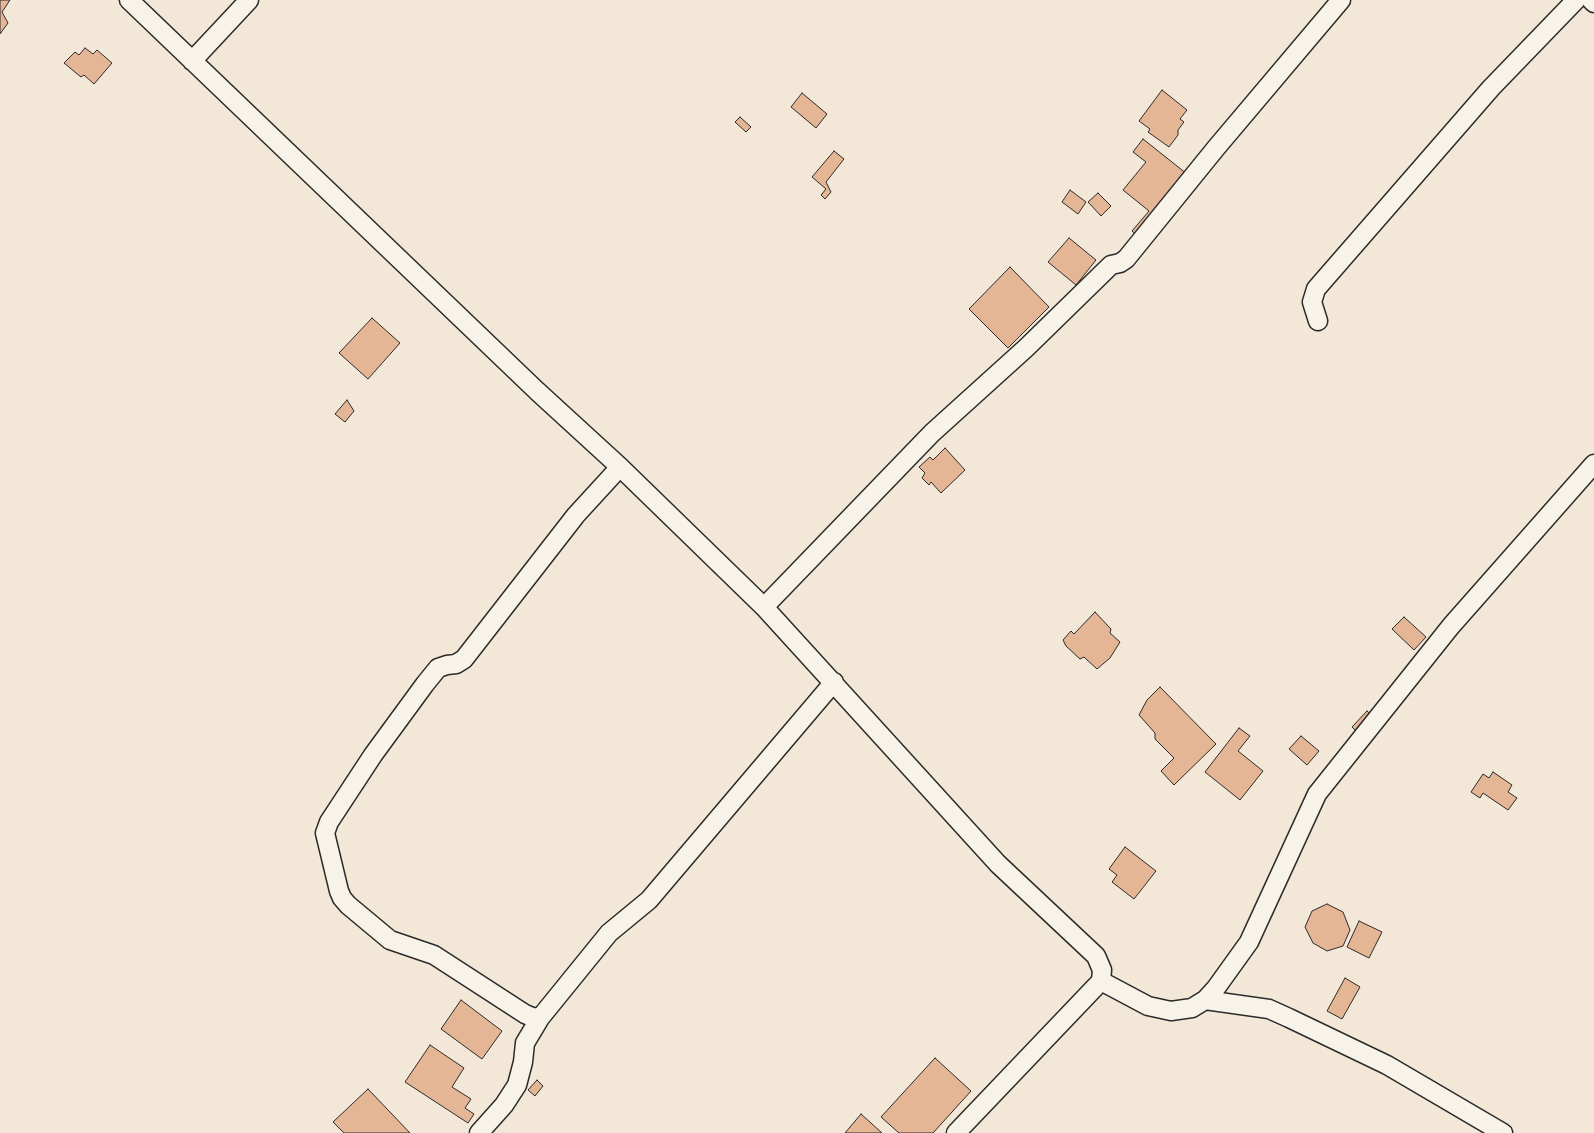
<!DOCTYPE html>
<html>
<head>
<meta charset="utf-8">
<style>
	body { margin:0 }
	canvas { display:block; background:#f3e7d8 }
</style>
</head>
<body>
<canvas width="1594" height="1133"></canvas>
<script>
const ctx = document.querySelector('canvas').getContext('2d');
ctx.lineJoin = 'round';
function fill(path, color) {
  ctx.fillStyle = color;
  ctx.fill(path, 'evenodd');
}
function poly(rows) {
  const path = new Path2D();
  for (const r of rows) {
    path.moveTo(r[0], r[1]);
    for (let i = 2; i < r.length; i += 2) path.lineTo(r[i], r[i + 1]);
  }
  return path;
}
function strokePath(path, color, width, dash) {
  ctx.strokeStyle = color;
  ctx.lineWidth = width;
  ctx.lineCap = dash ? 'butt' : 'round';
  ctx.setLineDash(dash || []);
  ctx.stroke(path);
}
const building = poly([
	[0,0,10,0,2,12,8,23,0,34,0,0],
	[85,48,93,54,97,50,112,63,94,84,84,75,81,77,64,63,75,52,79,55,85,48],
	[1162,90,1187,110,1180,119,1184,122,1178,130,1178,135,1169,147,1148,132,1150,129,1139,121,1162,90],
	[802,93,827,114,816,128,791,107,802,93],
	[740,117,751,127,746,132,735,122,740,117],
	[1143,139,1192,178,1142,240,1132,231,1149,211,1123,190,1146,162,1133,152,1143,139],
	[834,151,844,159,826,182,831,192,825,199,821,195,826,189,812,177,834,151],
	[1070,190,1086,202,1078,214,1062,202,1070,190],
	[1098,193,1111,206,1101,216,1088,202,1098,193],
	[1069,238,1096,260,1076,285,1048,262,1069,238],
	[1010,267,1049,307,1008,348,969,309,1010,267],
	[372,318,400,343,368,379,339,353,372,318],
	[347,400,354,411,345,422,335,414,347,400],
	[945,448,965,470,941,493,931,482,929,485,922,478,925,473,919,467,930,457,933,460,945,448],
	[1095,612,1111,629,1110,633,1120,642,1110,658,1097,669,1084,657,1080,659,1066,646,1063,640,1071,631,1074,634,1095,612],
	[1404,617,1426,637,1414,650,1392,629,1404,617],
	[1160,687,1216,744,1174,785,1161,771,1174,758,1155,739,1155,733,1139,715,1147,700,1160,687],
	[1367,711,1375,718,1359,734,1352,727,1367,711],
	[1239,728,1250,736,1238,751,1263,771,1240,800,1205,772,1239,728],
	[1301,736,1319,751,1307,765,1289,749,1301,736],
	[1493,772,1512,785,1508,792,1517,798,1508,810,1483,793,1480,798,1471,792,1483,774,1489,778,1493,772],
	[1125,847,1156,871,1134,899,1112,882,1117,875,1109,869,1125,847],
	[1327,904,1343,912,1350,930,1343,946,1327,951,1313,943,1305,927,1312,911,1327,904],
	[1359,921,1382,932,1369,958,1347,947,1359,921],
	[1345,978,1360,987,1342,1019,1327,1011,1345,978],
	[461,1000,502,1031,482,1059,441,1029,461,1000],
	[430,1045,464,1068,452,1087,471,1099,465,1108,474,1114,468,1123,405,1082,430,1045],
	[935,1058,971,1091,933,1133,899,1133,881,1117,935,1058],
	[537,1080,543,1086,535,1096,528,1090,537,1080],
	[368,1089,410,1133,344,1133,333,1122,368,1089],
	[861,1114,882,1133,845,1133,861,1114]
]);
fill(building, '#e5b696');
strokePath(building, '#2b2b2b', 1);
const minor = poly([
	[129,0,537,391,620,467,764,607,998,864,1096,956,1102,970,1101,981,956,1133],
	[1591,0,1594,3],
	[192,61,249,0],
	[1318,321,1312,302,1316,289,1491,88,1576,0],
	[764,607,932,433,1026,348,1111,265,1120,263,1126,259,1216,148,1341,0],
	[1101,981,1148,1006,1171,1011,1192,1008,1205,1000,1216,988,1249,942,1317,794,1451,626,1594,464],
	[1205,1000,1269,1009,1289,1018,1387,1065,1503,1133],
	[540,1018,532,1017,525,1014,434,955,390,940,348,905,342,898,339,891,325,833,329,822,373,755,425,684,438,668,447,665,456,664,464,659,576,515,620,467],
	[479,1133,504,1105,517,1085,523,1062,525,1043,540,1018,609,933,649,900,834,682]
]);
strokePath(minor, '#2b2b2b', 21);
strokePath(minor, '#f7f3e8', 18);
</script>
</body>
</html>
